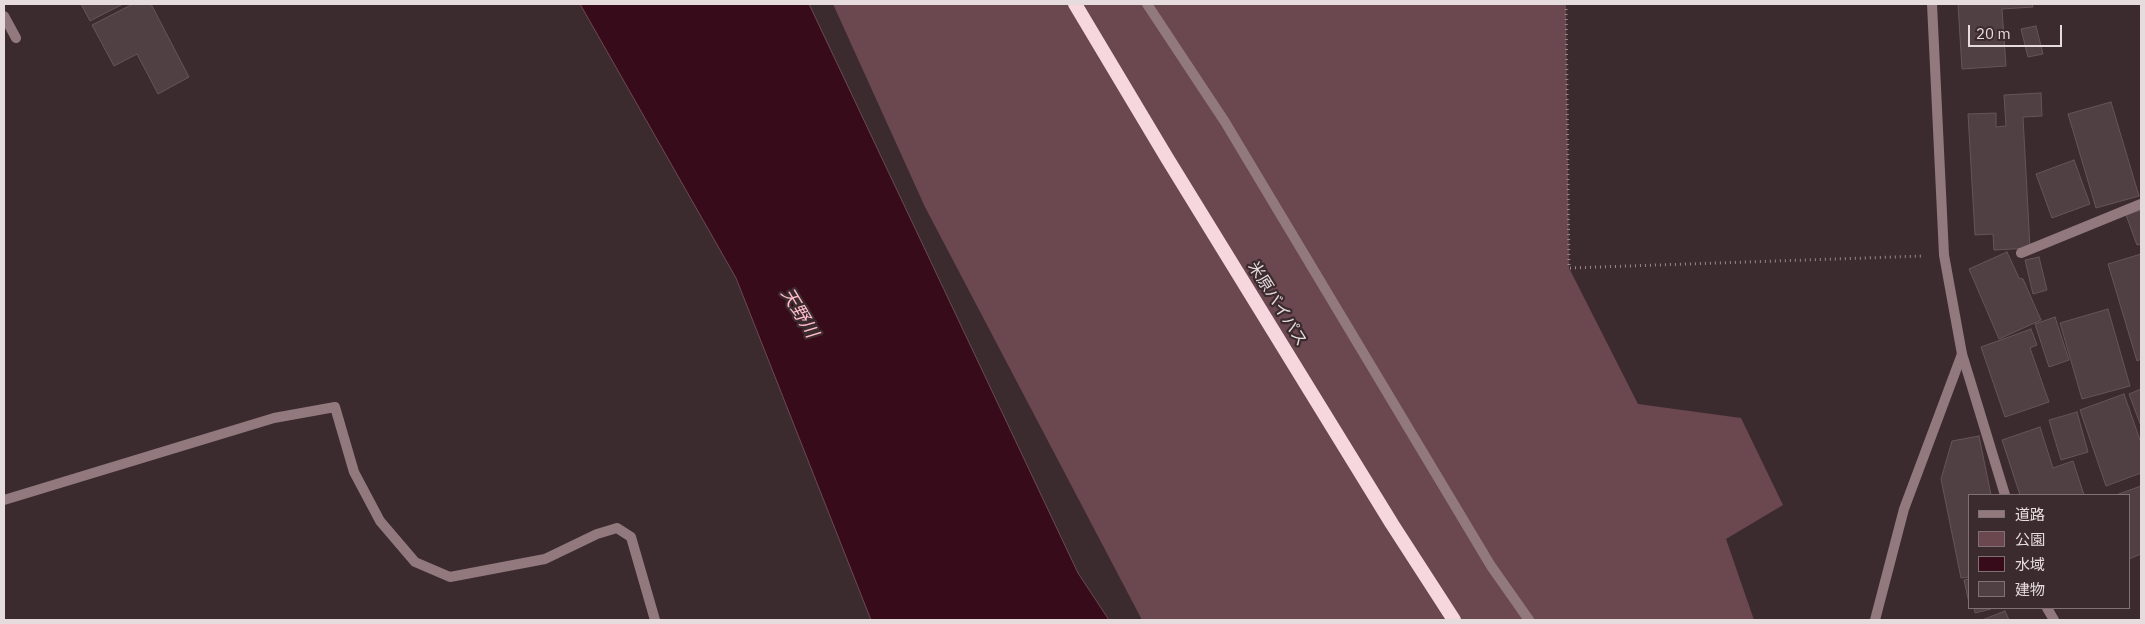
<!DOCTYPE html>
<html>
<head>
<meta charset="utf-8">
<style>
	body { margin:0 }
	#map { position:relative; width:2145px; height:624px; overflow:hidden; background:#3b2b2f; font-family:"IBM Plex Sans","Noto Sans JP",sans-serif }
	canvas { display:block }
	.frame { position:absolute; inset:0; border:5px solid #e6dbdd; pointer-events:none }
	.legend { position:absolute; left:1968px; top:494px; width:162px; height:115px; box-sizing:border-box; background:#3b2b2f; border:1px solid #7f7175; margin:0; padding:6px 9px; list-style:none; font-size:15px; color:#e6dbdd }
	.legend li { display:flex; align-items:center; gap:10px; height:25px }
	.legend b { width:25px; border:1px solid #7f7175 }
	.scale { position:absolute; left:1968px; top:25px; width:94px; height:22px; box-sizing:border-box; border:2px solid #e6dbdd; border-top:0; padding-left:6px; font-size:15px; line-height:18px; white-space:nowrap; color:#e6dbdd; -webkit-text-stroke:4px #3b2b2f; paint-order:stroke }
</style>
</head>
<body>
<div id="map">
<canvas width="2145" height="624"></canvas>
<div class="frame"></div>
<ul class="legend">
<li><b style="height:6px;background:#92797e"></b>道路</li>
<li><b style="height:14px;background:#6b474f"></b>公園</li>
<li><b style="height:14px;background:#370b1a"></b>水域</li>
<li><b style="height:14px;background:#514043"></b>建物</li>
</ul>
<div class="scale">20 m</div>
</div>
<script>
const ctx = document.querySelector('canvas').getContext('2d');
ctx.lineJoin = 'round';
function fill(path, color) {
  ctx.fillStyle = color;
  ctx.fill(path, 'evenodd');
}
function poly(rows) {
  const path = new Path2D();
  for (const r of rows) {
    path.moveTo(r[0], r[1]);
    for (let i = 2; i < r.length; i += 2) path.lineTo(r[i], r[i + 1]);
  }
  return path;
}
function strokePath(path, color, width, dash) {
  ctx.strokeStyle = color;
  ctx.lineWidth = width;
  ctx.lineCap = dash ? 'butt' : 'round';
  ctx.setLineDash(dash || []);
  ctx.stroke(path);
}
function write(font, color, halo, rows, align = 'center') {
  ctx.font = font + ' "IBM Plex Sans","Noto Sans JP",sans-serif';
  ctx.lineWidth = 4.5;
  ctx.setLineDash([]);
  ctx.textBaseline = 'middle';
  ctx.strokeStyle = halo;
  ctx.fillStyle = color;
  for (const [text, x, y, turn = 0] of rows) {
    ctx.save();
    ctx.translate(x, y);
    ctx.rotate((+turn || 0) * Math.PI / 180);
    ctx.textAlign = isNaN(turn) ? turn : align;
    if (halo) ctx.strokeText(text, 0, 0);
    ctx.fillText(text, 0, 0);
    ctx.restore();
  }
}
fill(poly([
	[833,4,1566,4,1569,268,1638,404,1741,418,1783,505,1726,539,1754,620,1142,620,925,207]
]), '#6b474f');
const water = poly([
	[580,4,809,4,1078,573,1109,620,871,620,736,278,580,4]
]);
fill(water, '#370b1a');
strokePath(water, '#6c4954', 1);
const building = poly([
	[81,4,123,4,90,21,81,4],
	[133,4,151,4,189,77,158,94,137,54,114,66,92,25,133,4],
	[1958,4,2032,4,2033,7,2002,9,2006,66,1962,69,1958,4],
	[2036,26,2043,54,2028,57,2021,29,2036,26],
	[2041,93,2042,116,2023,117,2030,248,1994,250,1993,234,1975,235,1968,114,1996,113,1996,127,2006,126,2004,95,2041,93],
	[2111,102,2139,196,2096,208,2068,114,2111,102],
	[2074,160,2090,204,2052,218,2036,174,2074,160],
	[2141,210,2141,244,2137,245,2126,215,2141,210],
	[2007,252,2019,278,2023,279,2041,320,1999,339,1969,269,2007,252],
	[2141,254,2141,359,2137,361,2108,264,2141,254],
	[2039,257,2047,290,2033,294,2025,260,2039,257],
	[2108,309,2130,386,2082,399,2060,323,2108,309],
	[2055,317,2069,360,2049,367,2035,324,2055,317],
	[2031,329,2037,345,2030,348,2049,402,2005,417,1981,347,2031,329],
	[2141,389,2141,426,2129,394,2141,389],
	[2124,394,2141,443,2141,473,2106,486,2080,410,2124,394],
	[2077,412,2088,452,2061,460,2049,420,2077,412],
	[2040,427,2053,468,2073,461,2084,495,2020,495,2002,440,2040,427],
	[1979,436,1991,495,1969,495,1969,577,1961,578,1941,479,1952,441,1979,436],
	[2141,486,2141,554,2129,559,2129,495,2116,495,2141,486],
	[1969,579,1969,603,1964,580,1969,579],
	[1974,608,1991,608,1991,609,1975,613,1974,608],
	[2005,611,2009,620,1982,620,2005,611]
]);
fill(building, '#514043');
strokePath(building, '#665458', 1);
strokePath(poly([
	[1566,4,1569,268,1924,256]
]), '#96888b', 3, [1, 4]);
strokePath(poly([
	[1147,4,1225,122,1491,566,1529,620],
	[1932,4,1944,255,1962,354,2005,495],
	[4,16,16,38],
	[2021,253,2141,204],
	[4,500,274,418,335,407,354,472,380,521,415,562,450,577,545,559,597,534,617,528,631,537,655,620],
	[2047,608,2054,620]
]), '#92797e', 10);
strokePath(poly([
	[1875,620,1904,509,1962,354]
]), '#92797e', 10);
strokePath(poly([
	[1075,4,1167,158,1392,524,1454,620]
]), '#f7d7de', 14);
write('16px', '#e6dbdd', '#3b2b2f', [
	["米原バイパス",1277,304,58]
]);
write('italic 18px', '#ffbbca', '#3b2b2f', [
	["天野川",799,313,59]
]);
</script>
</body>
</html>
